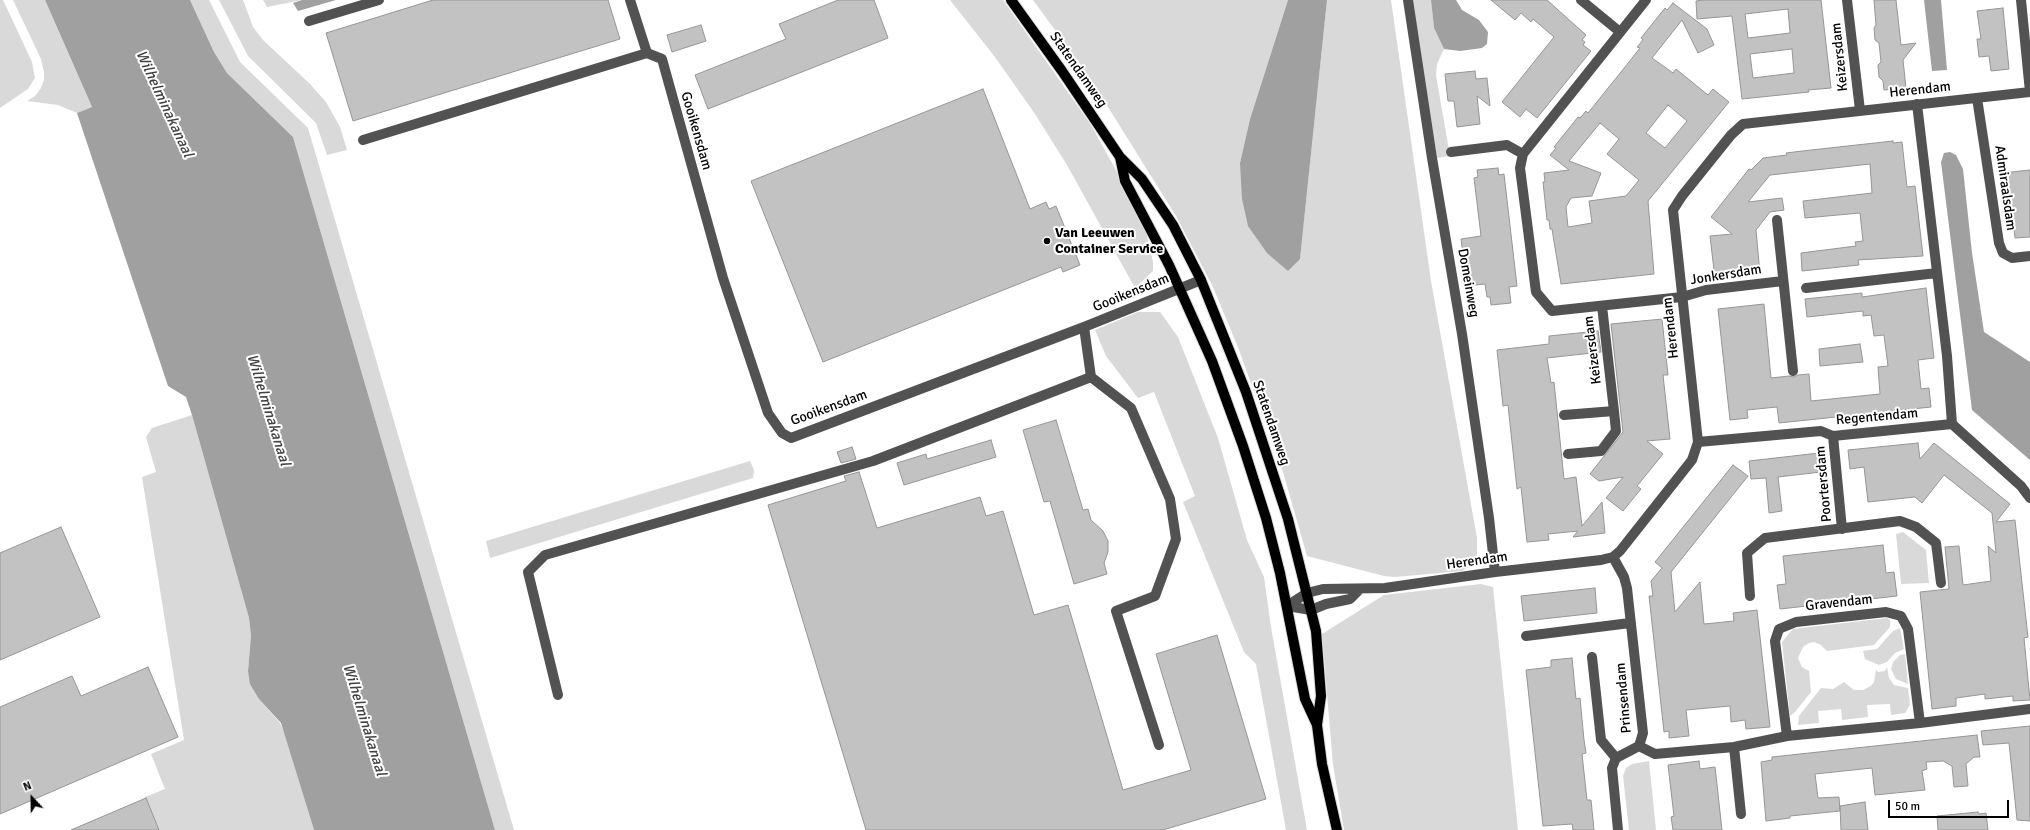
<!DOCTYPE html>
<html>
<head>
<meta charset="utf-8">
<style>
	body { margin:0 }
	#map { position:relative; width:2030px; height:830px; overflow:hidden; background:#fff; font-family:Signika,sans-serif }
	canvas { display:block }
	.north { position:absolute; left:12px; top:778px; width:40px; height:40px; -webkit-text-stroke:3px #fff; paint-order:stroke; rotate:338deg; font-size:11px; font-weight:700; line-height:16px; text-align:center; color:#000 }
	.north::after { content:''; display:block; margin:auto; width:14px; height:18px; background:#000; clip-path:polygon(50% 0,100% 100%,50% 72%,0 100%) }
	.scale { position:absolute; left:1888px; top:800px; width:121px; height:18px; box-sizing:border-box; border:2px solid #000; border-top:0; padding-left:5px; font-size:12px; line-height:14px; white-space:nowrap; color:#000; -webkit-text-stroke:3px #fff; paint-order:stroke }
</style>
</head>
<body>
<div id="map">
<canvas width="2030" height="830"></canvas>
<div class="north">N</div>
<div class="scale">50 m</div>
</div>
<script>
const ctx = document.querySelector('canvas').getContext('2d');
ctx.lineJoin = 'round';
function fill(path, color) {
  ctx.fillStyle = color;
  ctx.fill(path, 'evenodd');
}
function poly(rows) {
  const path = new Path2D();
  for (const r of rows) {
    path.moveTo(r[0], r[1]);
    for (let i = 2; i < r.length; i += 2) path.lineTo(r[i], r[i + 1]);
  }
  return path;
}
function strokePath(path, color, width, dash) {
  ctx.strokeStyle = color;
  ctx.lineWidth = width;
  ctx.lineCap = dash ? 'butt' : 'round';
  ctx.setLineDash(dash || []);
  ctx.stroke(path);
}
function write(font, color, halo, rows, align = 'center') {
  ctx.font = font + ' Signika,sans-serif';
  ctx.lineWidth = 4;
  ctx.setLineDash([]);
  ctx.textBaseline = 'middle';
  ctx.strokeStyle = halo;
  ctx.fillStyle = color;
  for (const [text, x, y, turn = 0] of rows) {
    ctx.save();
    ctx.translate(x, y);
    ctx.rotate((+turn || 0) * Math.PI / 180);
    ctx.textAlign = isNaN(turn) ? turn : align;
    if (halo) ctx.strokeText(text, 0, 0);
    ctx.fillText(text, 0, 0);
    ctx.restore();
  }
}
fill(poly([
	[0,0,3,0,32,62,35,78,28,89,0,108],
	[13,0,45,0,92,107,77,113,58,105,27,101,35,96,41,88,44,80,44,72,41,59],
	[190,0,209,0,240,62,308,128,514,830,495,830,293,137,227,73,214,52],
	[219,0,243,0,253,27,263,40,310,84,326,102,340,127,347,150,327,155,316,123,248,56],
	[263,0,302,0,267,7],
	[950,0,1003,0,1091,125,1143,219,1153,262,1153,271,1135,288,1067,165,1035,114,995,57],
	[1033,0,1288,0,1250,119,1240,163,1288,271,1300,258,1327,0,1391,0,1431,281,1477,538,1477,562,1462,571,1395,577,1384,576,1307,556,1283,472,1239,350,1213,287,1176,216,1108,107,1079,63],
	[1411,0,1431,0,1434,28,1444,49,1437,64,1436,75,1450,156,1437,158],
	[1138,312,1160,312,1178,337,1218,438,1247,540,1264,577,1271,627,1307,830,1286,830,1256,664,1244,652,1183,502,1195,496,1154,392,1138,398,1106,356,1095,330],
	[192,415,249,618,251,636,248,671,259,699,280,723,284,732,314,830,159,830,145,797,165,789,151,754,184,740,142,477,156,472,146,437,152,428],
	[750,461,754,470,753,478,490,558,486,541],
	[1903,532,1926,550,1929,583,1901,584,1896,534],
	[1481,584,1493,587,1518,830,1344,830,1333,765,1322,634,1384,595],
	[1887,618,1890,620,1890,627,1874,645,1827,651,1821,645,1814,642,1809,643,1803,647,1798,658,1802,667,1809,671,1811,692,1795,712,1790,716,1782,642,1793,629],
	[1900,628,1904,649,1895,653,1887,662,1879,665,1865,659,1863,651,1877,649,1893,631],
	[1905,654,1908,684,1896,679,1891,669,1893,662,1900,655],
	[1887,667,1889,678,1894,685,1908,688,1910,705,1905,713,1891,715,1890,704,1867,705,1868,717,1842,720,1841,709,1818,711,1819,723,1798,725,1799,716,1821,688,1833,689,1844,682,1854,690,1863,690,1871,686,1874,682,1876,670,1878,672,1885,671],
	[1649,761,1656,830,1629,830,1623,776,1626,768,1632,764]
]), '#d9d9d9');
fill(poly([
	[45,0,190,0,214,52,227,73,293,137,495,830,314,830,281,723,259,699,250,684,248,671,251,636,249,618,192,415,186,397,168,386,77,113,92,107],
	[302,0,336,0,298,11,293,3],
	[1288,0,1327,0,1300,259,1288,271,1267,253,1248,226,1242,199,1240,163,1250,119],
	[1431,0,1456,0,1462,10,1479,20,1488,32,1487,44,1482,48,1460,51,1444,49,1434,28],
	[1924,0,1941,0,1947,70,1932,71],
	[1950,152,1956,155,1963,169,1972,253,1984,332,2030,362,2030,460,1972,410,1941,162,1944,153]
]), '#a0a0a0');
const building = poly([
	[433,0,608,0,620,39,353,121,326,33,433,0],
	[838,0,874,0,888,38,708,109,695,75,786,39,779,24,838,0],
	[1491,0,1547,0,1586,35,1582,40,1585,42,1583,45,1591,51,1537,118,1526,109,1520,117,1502,102,1554,37,1533,19,1531,22,1521,13,1515,20,1491,0],
	[1703,0,1821,0,1831,88,1808,90,1809,92,1742,99,1732,16,1697,19,1696,1,1703,0],
	[1788,9,1790,33,1748,38,1745,14,1788,9],
	[1792,49,1794,73,1753,78,1750,54,1792,49],
	[1874,0,1896,0,1901,45,1916,43,1903,60,1906,88,1884,90,1883,81,1879,77,1878,65,1881,62,1879,43,1875,40,1874,28,1876,25,1874,0],
	[1673,3,1707,29,1714,45,1698,53,1682,20,1652,58,1673,73,1676,69,1708,95,1713,89,1729,102,1648,201,1654,274,1561,284,1552,229,1550,229,1549,220,1547,220,1543,182,1545,182,1544,173,1569,170,1550,155,1556,148,1554,147,1578,117,1580,118,1586,111,1588,113,1625,67,1640,48,1637,47,1643,40,1641,38,1665,8,1667,10,1673,3],
	[1668,105,1687,121,1665,148,1646,133,1668,105],
	[1600,123,1619,139,1607,154,1639,180,1626,196,1589,201,1592,223,1568,227,1566,207,1571,198,1592,196,1601,173,1569,161,1600,123],
	[2003,8,2009,69,1991,71,1989,56,1979,57,1977,39,1981,39,1977,11,2003,8],
	[701,25,706,41,672,52,667,35,701,25],
	[1475,71,1476,79,1487,78,1490,106,1477,96,1480,124,1457,127,1454,101,1448,101,1445,74,1475,71],
	[983,89,1030,209,1046,202,1049,209,1056,206,1080,265,1063,272,1061,267,823,362,751,181,983,89],
	[1893,141,1893,143,1902,142,1907,187,1915,186,1923,256,1858,260,1859,265,1802,271,1801,253,1856,246,1855,242,1863,241,1860,213,1805,218,1803,201,1872,193,1870,164,1770,175,1748,202,1782,198,1784,210,1770,212,1756,230,1760,274,1715,279,1710,236,1732,234,1711,217,1749,169,1751,170,1763,158,1787,155,1786,153,1802,151,1893,141],
	[1498,168,1499,175,1504,174,1517,286,1509,287,1511,303,1491,305,1490,297,1487,297,1485,284,1467,286,1461,239,1481,236,1474,178,1478,177,1477,170,1498,168],
	[2030,170,2030,237,2015,238,2012,212,2007,213,2002,173,2030,170],
	[1926,288,1934,358,1918,360,1921,389,1929,388,1931,407,1779,423,1777,407,1747,410,1748,418,1730,420,1718,309,1764,304,1771,378,1789,376,1794,377,1798,375,1809,374,1811,401,1880,394,1878,367,1888,366,1884,335,1874,336,1871,315,1863,316,1863,311,1807,317,1805,299,1862,293,1862,297,1926,288],
	[1662,319,1668,375,1663,375,1670,439,1647,441,1663,454,1637,486,1641,489,1623,511,1606,498,1623,477,1599,481,1590,474,1623,432,1611,324,1662,319],
	[1598,331,1601,352,1547,358,1551,383,1554,382,1564,479,1576,477,1582,526,1602,502,1605,533,1573,537,1578,531,1548,534,1549,540,1527,542,1521,487,1517,489,1508,405,1503,406,1497,350,1549,344,1549,336,1598,331],
	[1860,344,1863,362,1820,366,1819,349,1860,344],
	[1056,420,1083,510,1088,509,1091,520,1103,531,1108,541,1108,552,1104,563,1107,574,1074,584,1050,501,1044,502,1023,430,1056,420],
	[991,440,996,457,904,485,897,463,926,454,927,459,991,440],
	[1918,443,1920,459,1934,443,2010,504,1996,522,2015,520,2028,637,2024,638,2030,700,2013,701,2013,696,1985,699,1985,694,1956,698,1956,706,1932,709,1920,592,1949,589,1945,547,1959,546,1963,585,1991,581,1988,546,1996,553,1992,513,1944,475,1922,503,1915,497,1868,502,1864,467,1850,469,1848,450,1918,443],
	[852,447,856,459,841,463,837,452,852,447],
	[1819,453,1821,472,1778,477,1782,511,1769,513,1766,478,1751,479,1749,461,1819,453],
	[1733,465,1748,476,1671,572,1675,612,1700,582,1704,624,1734,621,1733,613,1757,610,1770,727,1746,729,1745,720,1731,722,1730,706,1686,710,1689,736,1669,738,1669,731,1664,732,1649,596,1653,596,1651,581,1662,568,1655,562,1733,465],
	[859,472,877,528,980,497,986,516,1003,511,1034,615,1068,605,1123,790,1191,770,1156,654,1217,635,1266,799,1163,830,866,830,768,505,846,481,844,476,859,472],
	[61,527,100,617,0,660,0,553,61,527],
	[1883,545,1886,573,1894,572,1897,596,1780,609,1777,585,1786,584,1783,556,1883,545],
	[1595,588,1597,613,1524,621,1521,596,1595,588],
	[1572,658,1576,699,1580,698,1584,740,1586,753,1582,754,1587,800,1591,800,1594,830,1573,830,1572,824,1543,826,1526,670,1551,667,1551,660,1572,658],
	[148,667,178,737,0,814,0,707,72,676,81,696,148,667],
	[2030,726,2030,821,2017,820,2009,743,1983,745,1981,731,2030,726],
	[1977,735,1980,757,1974,757,1966,764,1968,786,1954,787,1952,766,1943,761,1926,762,1927,769,1922,771,1925,790,1875,795,1872,768,1815,774,1818,798,1839,797,1840,811,1790,816,1790,818,1766,821,1761,762,1772,760,1772,757,1977,735],
	[1699,761,1700,769,1715,767,1722,830,1673,830,1671,817,1674,816,1668,765,1699,761],
	[146,798,159,830,71,830,146,798],
	[1865,802,1868,830,1841,830,1840,806,1865,802],
	[1978,812,1979,814,1986,813,1988,830,1938,830,1937,816,1978,812]
]);
fill(building, '#c2c2c2');
strokePath(building, '#969696', 1);
const major = poly([
	[1011,0,1062,71,1120,157,1142,179,1173,225,1201,280,1246,392,1288,519,1316,631,1321,696,1317,725,1322,764,1337,830],
	[1120,157,1125,181,1169,265,1212,361,1243,446,1266,518,1280,573,1305,699,1317,725]
]);
strokePath(major, '#dbdbdb', 12);
strokePath(poly([
	[630,0,647,53],
	[1408,0,1432,158,1462,334,1489,518,1495,572],
	[1581,0,1620,32],
	[1646,0,1523,154,1520,168,1536,292,1552,311,1682,297,1706,290,1783,281],
	[1847,0,1860,110],
	[2021,0,2030,92],
	[309,21,379,0],
	[1977,98,1999,243,2003,253,2012,258,2030,256],
	[1917,104,1947,356,1952,424],
	[363,140,647,53,662,59,723,278,768,413,782,433,791,438,1084,327,1201,280],
	[1451,152,1507,145,1523,154],
	[1777,220,1793,371],
	[1806,288,1937,273],
	[1084,327,1091,377,1131,408,1170,499,1176,539,1155,596,1116,611,1159,745],
	[1564,415,1614,411,1602,306],
	[1833,436,1842,529],
	[1698,442,1821,431,1833,436,1952,424,2021,486,2030,498],
	[1568,454,1601,451,1616,431,1614,411],
	[1613,557,1624,577,1627,588,1643,733,1639,746,1616,758,1612,768,1618,830],
	[1750,596,1747,553,1765,538,1900,521,1916,527,1936,543,1941,583],
	[1287,606,1307,593,1323,589,1385,588,1495,572,1601,560,1613,557,1620,551,1692,460,1698,442,1673,210,1682,196,1731,135,1743,124,2030,92],
	[1287,606,1311,610,1326,604,1350,599,1359,590],
	[1526,636,1630,623],
	[1592,657,1601,740,1616,758],
	[558,695,528,572,545,555,873,461,1091,377],
	[1787,736,1775,641,1779,629,1796,622,1886,612,1901,616,1908,629,1920,723],
	[1639,746,1655,754,1734,747,1787,736,1920,723,2030,709],
	[1734,747,1741,814]
]), '#525252', 10);
strokePath(major, '#000', 10);
for (const [x, y, r, color] of [
	[1047,241,4,"#000"]
]) {
  const dot = new Path2D();
  dot.arc(x, y, r, 0, 2 * Math.PI);
  ctx.fillStyle = color;
  ctx.fill(dot);
  strokePath(dot, '#fff', 1.5);
}
write('14px', '#000', '#fff', [
	["Keizersdam",1840,57,-96],
	["Statendamweg",1078,70,55],
	["Herendam",1920,90,-6],
	["Gooikensdam",696,131,74],
	["Admiraalsdam",2005,188,82],
	["Jonkersdam",1726,275,-9],
	["Domeinweg",1468,283,80],
	["Gooikensdam",1131,293,-22],
	["Herendam",1671,328,-96],
	["Keizersdam",1593,350,-97],
	["Gooikensdam",829,408,-20],
	["Regentendam",1877,417,-5],
	["Statendamweg",1271,423,71],
	["Poortersdam",1824,484,-95],
	["Herendam",1477,561,-8],
	["Gravendam",1839,603,-6],
	["Prinsendam",1624,698,-95]
]);
write('bold 14px', '#000', '#fff', [
	["Van Leeuwen",1055,233],
	["Container Service",1055,249]
], 'left');
write('italic 15px', '#414141', '#fff', [
	["Wilhelminakanaal",164,104,65],
	["Wilhelminakanaal",268,410,73],
	["Wilhelminakanaal",364,720,73]
]);
</script>
</body>
</html>
